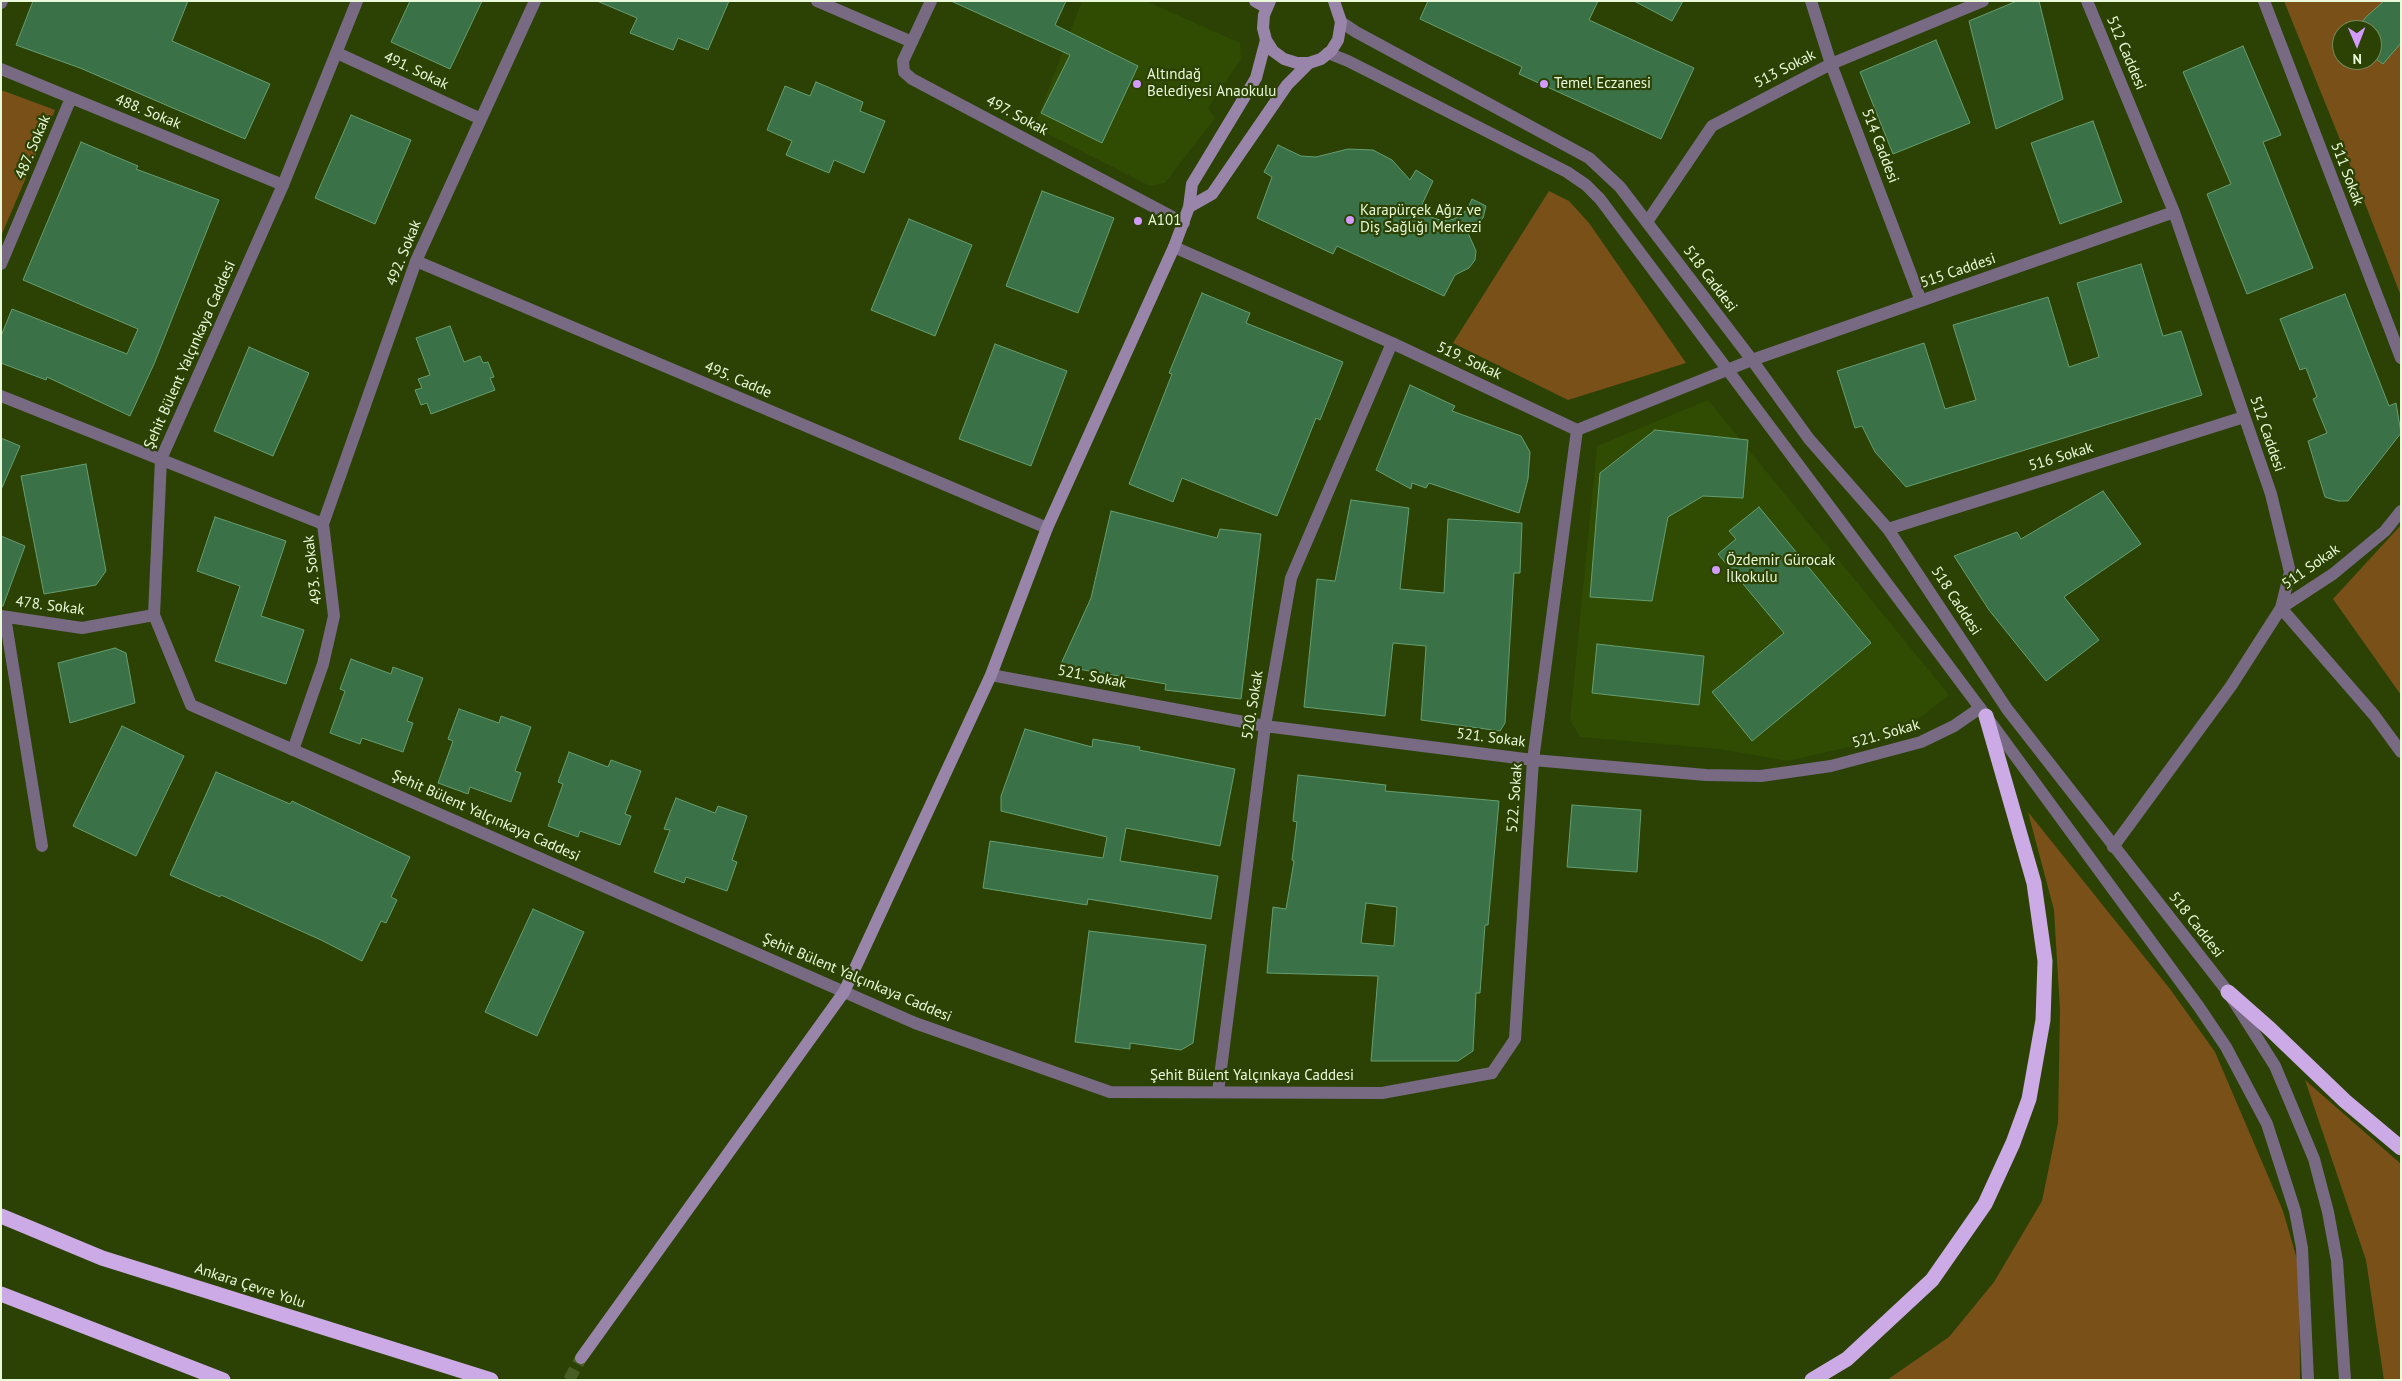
<!DOCTYPE html>
<html>
<head>
<meta charset="utf-8">
<style>
	body { margin:0 }
	#map { position:relative; width:2402px; height:1381px; overflow:hidden; background:#2b4204; font-family:"PT Sans",sans-serif }
	canvas { display:block }
	.frame { position:absolute; inset:0; border:2px solid #e9f9da; pointer-events:none }
	.north { position:absolute; left:2332px; top:20px; width:50px; height:50px; box-sizing:border-box; background:#2b4204; border:1px solid #778b5a; border-radius:50%; rotate:179deg; font-size:14px; font-weight:700; line-height:20px; text-align:center; color:#e9f9da }
	.north::after { content:''; display:block; margin:auto; width:18px; height:22px; background:#d39cfc; clip-path:polygon(50% 0,100% 100%,50% 72%,0 100%) }
</style>
</head>
<body>
<div id="map">
<canvas width="2402" height="1381"></canvas>
<div class="frame"></div>
<div class="north">N</div>
</div>
<script>
const ctx = document.querySelector('canvas').getContext('2d');
ctx.lineJoin = 'round';
function fill(path, color) {
  ctx.fillStyle = color;
  ctx.fill(path, 'evenodd');
}
function poly(rows) {
  const path = new Path2D();
  for (const r of rows) {
    path.moveTo(r[0], r[1]);
    for (let i = 2; i < r.length; i += 2) path.lineTo(r[i], r[i + 1]);
  }
  return path;
}
function strokePath(path, color, width, dash) {
  ctx.strokeStyle = color;
  ctx.lineWidth = width;
  ctx.lineCap = dash ? 'butt' : 'round';
  ctx.setLineDash(dash || []);
  ctx.stroke(path);
}
function write(font, color, halo, rows, align = 'center') {
  ctx.font = font + ' "PT Sans",sans-serif';
  ctx.lineWidth = 4.5;
  ctx.setLineDash([]);
  ctx.textBaseline = 'middle';
  ctx.strokeStyle = halo;
  ctx.fillStyle = color;
  for (const [text, x, y, turn = 0] of rows) {
    ctx.save();
    ctx.translate(x, y);
    ctx.rotate((+turn || 0) * Math.PI / 180);
    ctx.textAlign = isNaN(turn) ? turn : align;
    if (halo) ctx.strokeText(text, 0, 0);
    ctx.fillText(text, 0, 0);
    ctx.restore();
  }
}
fill(poly([
	[1082,1,1146,1,1240,43,1241,59,1208,108,1215,118,1165,183,1150,186,1034,127],
	[1708,400,1949,695,1897,736,1788,761,1719,749,1580,737,1570,720,1597,446]
]), '#304b02');
fill(poly([
	[2284,1,2401,1,2401,296,2343,147],
	[2342,30,2372,30,2372,60,2342,60],
	[1,91,4,91,55,110,1,236],
	[1549,191,1569,201,1589,223,1686,363,1568,400,1453,343],
	[2401,525,2401,695,2333,599],
	[2028,812,2170,989,2215,1052,2283,1211,2299,1266,2300,1380,1887,1380,1949,1337,1994,1282,2042,1201,2058,1123,2060,1010,2054,910],
	[2305,1080,2401,1164,2401,1380,2384,1380,2366,1260]
]), '#795018');
const building = poly([
	[33,1,188,1,172,41,270,84,245,139,80,68,16,45,33,1],
	[410,1,482,1,450,69,391,42,410,1],
	[597,1,729,1,708,50,678,38,673,50,630,33,637,18,597,1],
	[951,1,1066,1,1055,25,1138,66,1102,143,1041,113,1070,55,951,1],
	[1428,1,1598,1,1589,20,1694,68,1661,139,1519,74,1522,67,1420,19,1428,1],
	[1634,1,1683,1,1672,21,1634,1],
	[2017,1,2039,1,2063,99,1996,129,1969,21,2017,1],
	[2384,1,2401,1,2401,43,2383,64,2372,56,2372,30,2356,30,2366,17,2384,1],
	[1936,40,1970,123,1893,154,1860,72,1936,40],
	[2243,46,2281,135,2263,142,2313,268,2247,294,2207,194,2231,184,2183,72,2243,46],
	[816,82,863,102,860,111,885,121,864,173,834,160,829,173,786,155,792,141,767,130,785,86,810,96,816,82],
	[351,115,411,140,375,224,315,198,351,115],
	[2093,121,2122,202,2060,224,2031,143,2093,121],
	[81,142,138,166,136,169,219,200,154,364,130,416,47,377,46,380,1,363,1,336,12,309,127,354,138,329,23,280,81,142],
	[1278,145,1301,156,1316,157,1348,149,1373,150,1392,160,1410,180,1416,170,1433,181,1418,213,1443,221,1454,219,1467,210,1472,199,1486,206,1483,218,1468,233,1476,251,1475,260,1469,268,1455,275,1444,296,1337,246,1333,254,1257,218,1272,177,1264,172,1278,145],
	[1042,191,1114,218,1078,313,1006,286,1042,191],
	[909,219,972,245,935,336,871,310,909,219],
	[2141,264,2163,336,2181,331,2202,395,1906,487,1875,452,1862,426,1855,428,1837,371,1924,343,1945,409,1976,400,1953,325,2048,297,2069,367,2099,357,2077,283,2141,264],
	[1202,293,1250,313,1246,323,1343,362,1320,420,1316,418,1277,516,1182,478,1173,502,1129,484,1172,374,1169,373,1202,293],
	[2345,294,2389,406,2396,403,2401,433,2348,501,2338,501,2325,497,2308,441,2327,433,2313,399,2317,397,2306,368,2300,370,2280,319,2345,294],
	[450,326,464,362,480,356,483,363,488,362,494,377,490,378,495,390,431,414,427,403,421,405,415,390,422,388,418,379,430,375,416,338,450,326],
	[995,344,1067,371,1031,466,959,439,995,344],
	[249,347,309,373,273,456,214,431,249,347],
	[1410,385,1455,406,1452,411,1521,436,1530,452,1528,479,1519,513,1429,483,1426,488,1412,483,1411,489,1376,470,1410,385],
	[1655,430,1748,440,1743,498,1703,496,1668,517,1652,601,1590,597,1600,473,1655,430],
	[1,438,20,446,1,490,1,438],
	[86,464,106,571,96,585,44,594,21,476,86,464],
	[2103,491,2141,544,2064,597,2099,640,2046,681,1989,610,1954,556,2017,532,2021,539,2103,491],
	[1351,500,1409,508,1400,589,1444,593,1448,519,1522,523,1520,573,1514,573,1505,723,1500,731,1421,720,1426,646,1393,643,1385,716,1304,707,1317,579,1335,581,1351,500],
	[1759,507,1871,643,1752,741,1712,692,1784,633,1718,554,1736,539,1729,531,1759,507],
	[1111,511,1217,538,1220,529,1261,534,1241,699,1165,690,1166,684,1060,666,1091,598,1111,511],
	[215,517,286,541,261,616,304,630,286,684,215,661,240,586,197,571,215,517],
	[1,536,25,546,3,606,1,606,1,536],
	[1597,644,1704,656,1699,705,1592,693,1597,644],
	[115,648,126,653,135,703,70,723,58,663,115,648],
	[351,659,391,674,393,667,423,678,407,721,413,723,403,752,362,738,360,744,330,733,345,691,340,689,351,659],
	[459,709,499,723,501,716,531,727,515,771,521,773,511,802,470,787,468,794,438,783,453,741,448,739,459,709],
	[122,726,184,756,136,856,73,826,122,726],
	[1025,729,1092,747,1093,739,1140,747,1139,750,1235,769,1220,846,1126,828,1120,861,1218,876,1211,919,1088,899,1087,905,983,888,990,841,1103,858,1107,837,1001,811,1001,796,1025,729],
	[569,752,608,767,611,760,641,771,625,814,631,816,620,845,580,831,578,837,548,826,563,784,558,782,569,752],
	[216,772,290,804,292,801,410,857,391,897,397,900,386,923,381,921,362,961,321,940,221,895,220,897,170,875,216,772],
	[1298,775,1386,785,1385,791,1499,801,1488,925,1485,925,1480,993,1476,993,1473,1051,1458,1061,1371,1061,1378,976,1267,973,1273,907,1286,909,1294,861,1292,860,1297,822,1293,821,1298,775],
	[1366,903,1397,907,1394,946,1361,943,1366,903],
	[676,798,715,813,718,806,747,816,732,860,737,862,727,891,686,877,684,883,654,872,670,830,664,829,676,798],
	[1572,805,1641,810,1637,872,1567,867,1572,805],
	[533,909,584,932,537,1036,485,1012,533,909],
	[1089,931,1206,945,1193,1043,1181,1050,1130,1043,1130,1049,1075,1042,1089,931]
]);
fill(building, '#3b7147');
strokePath(building, '#669e71', 1);
strokePath(poly([
	[569,1380,581,1358]
]), '#485d24', 12, [12, 6]);
strokePath(poly([
	[817,1,912,42],
	[931,1,903,61,904,72,912,79,1184,223],
	[1811,1,1831,64,1921,301],
	[2087,1,2174,212,2271,494,2290,572,2281,608,2231,686,2113,847],
	[2264,1,2401,358],
	[1,3,2,1],
	[337,53,481,119],
	[1,69,283,185],
	[1647,222,1712,126,1831,64,1983,1],
	[1174,247,1392,343,1577,430,1752,360,2174,212],
	[416,261,1047,528],
	[1,264,71,98],
	[1,396,323,524,334,616,323,664,293,750],
	[2401,511,2385,531,2333,574,2281,608,2374,715,2401,752],
	[323,524,416,261,535,1],
	[1888,529,2244,417],
	[1,616,82,628,154,615],
	[5,617,42,846],
	[991,675,1265,726,1533,760,1706,775,1761,776,1831,766,1921,742,1954,726,1980,708],
	[1492,1073,1515,1039,1533,760,1577,430],
	[1218,1092,1265,726,1291,578,1392,343]
]), '#776a82', 12);
strokePath(poly([
	[357,1,283,185,161,459,154,615,191,705,915,1023,1110,1092,1382,1093,1492,1073],
	[1341,22,1356,32,1589,158,1620,187,1752,360,1809,439,1888,529,2007,709,2228,992,2275,1066,2314,1159,2328,1212,2337,1261,2345,1380],
	[1328,53,1348,61,1567,172,1586,185,1600,199,1986,716,2199,1007,2226,1047,2267,1124,2295,1211,2302,1248,2308,1380]
]), '#776a82', 12);
strokePath(poly([
	[1255,1,1267,8],
	[1270,1,1264,15,1263,28,1266,40,1273,51,1284,59,1297,63,1309,63,1321,59,1331,51,1338,40,1341,22,1334,1],
	[1266,40,1256,78,1192,184,1189,207,1212,194,1287,85,1309,63],
	[581,1358,844,992,991,675,1047,528,1174,247,1189,207]
]), '#9984aa', 12);
strokePath(poly([
	[2228,992,2270,1029,2345,1101,2401,1148],
	[1,1216,102,1258,491,1380],
	[1,1294,223,1380],
	[1812,1380,1847,1359,1932,1280,1985,1204,2013,1143,2029,1099,2043,1020,2045,961,2034,883,1986,716]
]), '#cbaae5', 15);
for (const [x, y, r, color] of [
	[1137,84,5,"#d39cfc"],
	[1544,84,5,"#d39cfc"],
	[1350,220,5,"#d39cfc"],
	[1138,221,5,"#d39cfc"],
	[1716,570,5,"#d39cfc"]
]) {
  const dot = new Path2D();
  dot.arc(x, y, r, 0, 2 * Math.PI);
  ctx.fillStyle = color;
  ctx.fill(dot);
  strokePath(dot, '#2b4204', 2);
}
write('15px', '#e9f9da', '#2b4204', [
	["512 Caddesi",2126,53,67],
	["513 Sokak",1785,69,-27],
	["491. Sokak",416,71,25],
	["488. Sokak",148,112,22],
	["497. Sokak",1017,116,28],
	["514 Caddesi",1880,146,69],
	["487. Sokak",33,147,-67],
	["511 Sokak",2347,174,69],
	["492. Sokak",404,253,-68],
	["515 Caddesi",1958,271,-19],
	["518 Caddesi",1710,279,53],
	["Şehit Bülent Yalçınkaya Caddesi",190,355,-66],
	["519. Sokak",1469,361,25],
	["495. Cadde",738,380,23],
	["512 Caddesi",2267,434,71],
	["516 Sokak",2061,457,-17],
	["511 Sokak",2311,567,-35],
	["493. Sokak",313,570,-97],
	["518 Caddesi",1956,601,57],
	["478. Sokak",50,606,7],
	["521. Sokak",1092,677,11],
	["520. Sokak",1253,705,-81],
	["521. Sokak",1886,734,-16],
	["521. Sokak",1491,738,7],
	["522. Sokak",1515,798,-86],
	["Şehit Bülent Yalçınkaya Caddesi",486,816,24],
	["518 Caddesi",2196,925,52],
	["Şehit Bülent Yalçınkaya Caddesi",857,978,23],
	["Şehit Bülent Yalçınkaya Caddesi",1252,1076],
	["Ankara Çevre Yolu",250,1286,18]
]);
write('15px', '#e9f9da', '#2b4204', [
	["Altındağ",1147,75],
	["Belediyesi Anaokulu",1147,92],
	["Temel Eczanesi",1554,84],
	["Karapürçek Ağız ve",1360,211],
	["Diş Sağlığı Merkezi",1360,228],
	["A101",1148,221],
	["Özdemir Gürocak",1726,561],
	["İlkokulu",1726,578]
], 'left');
</script>
</body>
</html>
